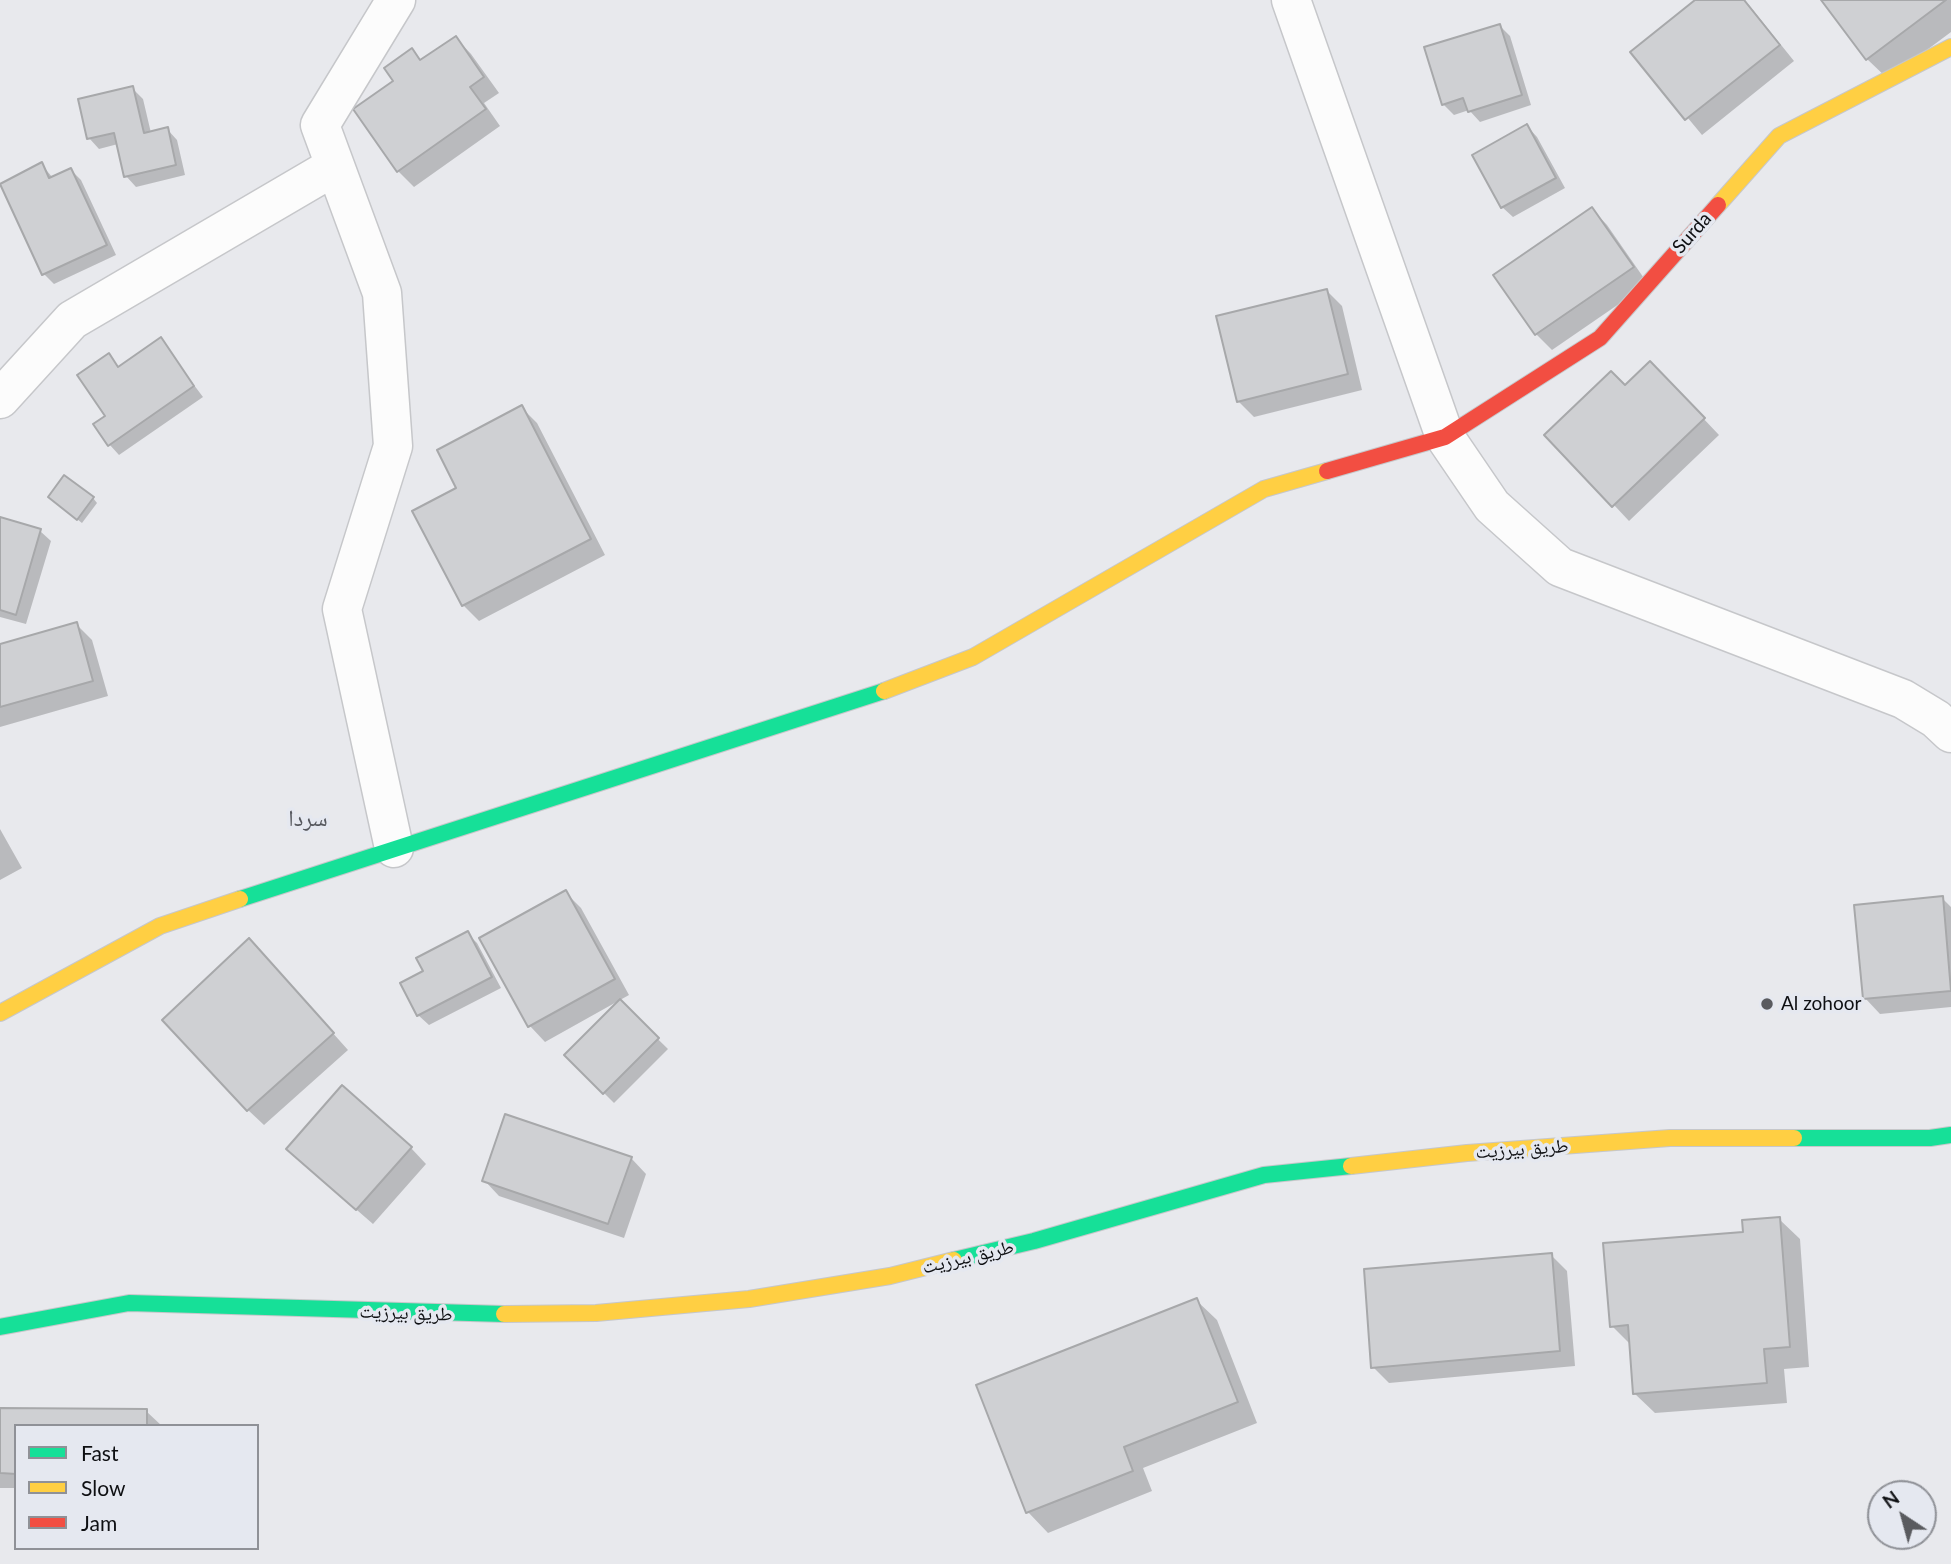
<!DOCTYPE html>
<html>
<head>
<meta charset="utf-8">
<style>
	body { margin:0 }
	#map { position:relative; width:1951px; height:1564px; overflow:hidden; background:#e8e9ed; font-family:Lato,sans-serif }
	canvas { display:block }
	.legend { position:absolute; left:14px; top:1424px; width:245px; height:126px; box-sizing:border-box; background:#e5e8f0; border:2px solid #8f9197; margin:0; padding:9px 12px; list-style:none; font-size:21px; color:#0e0f12 }
	.legend li { display:flex; align-items:center; gap:14px; height:35px }
	.legend b { width:35px; border:2px solid #8f9197 }
	.north { position:absolute; left:1867px; top:1480px; width:70px; height:70px; box-sizing:border-box; background:#e5e8f0; border:2px solid #8f9197; border-radius:50%; rotate:324deg; font-size:19px; font-weight:700; line-height:28px; text-align:center; color:#0e0f12 }
	.north::after { content:''; display:block; margin:auto; width:24px; height:32px; background:#5a5b5f; clip-path:polygon(50% 0,100% 100%,50% 72%,0 100%) }
</style>
</head>
<body>
<div id="map">
<canvas width="1951" height="1564"></canvas>
<ul class="legend">
<li><b style="height:9px;background:#16e098"></b>Fast</li>
<li><b style="height:9px;background:#ffcf43"></b>Slow</li>
<li><b style="height:9px;background:#f24e42"></b>Jam</li>
</ul>
<div class="north">N</div>
</div>
<script>
const ctx = document.querySelector('canvas').getContext('2d');
ctx.lineJoin = 'round';
function fill(path, color) {
  ctx.fillStyle = color;
  ctx.fill(path, 'evenodd');
}
function poly(rows) {
  const path = new Path2D();
  for (const r of rows) {
    path.moveTo(r[0], r[1]);
    for (let i = 2; i < r.length; i += 2) path.lineTo(r[i], r[i + 1]);
  }
  return path;
}
function strokePath(path, color, width, dash) {
  ctx.strokeStyle = color;
  ctx.lineWidth = width;
  ctx.lineCap = dash ? 'butt' : 'round';
  ctx.setLineDash(dash || []);
  ctx.stroke(path);
}
function write(font, color, halo, rows, align = 'center') {
  ctx.font = font + ' Lato,"Noto Naskh Arabic",sans-serif';
  ctx.lineWidth = 7;
  ctx.setLineDash([]);
  ctx.textBaseline = 'middle';
  ctx.strokeStyle = halo;
  ctx.fillStyle = color;
  for (const [text, x, y, turn = 0] of rows) {
    ctx.save();
    ctx.translate(x, y);
    ctx.rotate((+turn || 0) * Math.PI / 180);
    ctx.textAlign = isNaN(turn) ? turn : align;
    if (halo) ctx.strokeText(text, 0, 0);
    ctx.fillText(text, 0, 0);
    ctx.restore();
  }
}
fill(poly([
	[1698,0,1745,0,1794,61,1702,135,1633,52],
	[1823,0,1951,0,1951,32,1888,79,1867,59],
	[1499,25,1510,36,1531,105,1480,122,1469,110,1454,115,1443,104],
	[456,38,471,54,499,93,484,103,500,126,414,187,398,171,355,110,396,81,412,51,422,61],
	[132,88,143,99,151,133,167,129,177,140,185,175,136,187,126,176,118,144,99,149,89,138],
	[1527,126,1537,137,1565,188,1513,217,1502,207],
	[41,164,53,178,71,170,81,180,116,255,54,284,44,274],
	[1592,209,1607,225,1648,284,1552,350,1536,334],
	[1326,290,1342,306,1362,390,1254,417,1238,401],
	[160,340,203,397,119,455,109,444,108,355,120,368],
	[1666,379,1719,435,1629,521,1614,505,1625,387],
	[522,408,537,423,605,555,479,621,463,605,414,511,458,488],
	[93,498,97,503,82,523,55,502],
	[0,519,40,531,51,541,26,624,0,617],
	[76,624,92,640,108,696,0,727,0,646],
	[0,829,22,868,0,880],
	[565,892,581,908,629,995,545,1042,530,1026],
	[1942,898,1951,907,1951,1007,1880,1014,1865,998],
	[467,933,477,943,501,988,429,1025,418,1015,426,972],
	[264,956,348,1050,264,1125,248,1110],
	[620,1002,668,1049,614,1103,566,1055],
	[411,1148,426,1164,373,1224,304,1164],
	[631,1158,646,1174,624,1238,499,1196,484,1180],
	[1779,1219,1800,1239,1809,1367,1784,1369,1787,1403,1655,1413,1634,1393,1631,1345,1612,1326],
	[1551,1255,1567,1271,1575,1366,1389,1383,1373,1367],
	[1196,1300,1217,1320,1257,1423,1143,1468,1152,1491,1048,1533,1028,1512],
	[0,1410,146,1411,162,1426,16,1426,16,1488,0,1488]
]), '#0003');
const building = poly([
	[1695,0,1744,0,1780,45,1685,120,1630,52,1695,0],
	[1821,0,1946,0,1866,60,1821,0],
	[1500,24,1522,95,1468,112,1463,98,1442,105,1424,47,1500,24],
	[456,36,484,77,470,87,486,109,397,172,353,109,393,81,384,68,412,48,420,60,456,36],
	[133,86,144,133,168,127,176,165,124,177,114,133,87,139,78,99,133,86],
	[1527,124,1556,178,1501,208,1472,155,1527,124],
	[42,162,49,178,71,168,107,245,42,275,0,184,42,162],
	[1592,207,1634,267,1535,335,1493,275,1592,207],
	[1327,289,1348,374,1237,402,1216,316,1327,289],
	[161,337,194,386,108,446,93,424,105,416,77,375,109,353,118,367,161,337],
	[1650,361,1705,418,1612,507,1544,435,1611,371,1625,385,1650,361],
	[522,405,591,539,462,606,412,511,456,488,437,450,522,405],
	[64,475,94,497,77,520,48,497,64,475],
	[0,517,41,529,16,615,0,610,0,517],
	[77,622,93,681,0,707,0,644,77,622],
	[566,890,615,979,528,1027,479,938,566,890],
	[1943,896,1951,991,1863,999,1854,905,1943,896],
	[468,931,492,977,417,1016,400,983,423,971,416,958,468,931],
	[249,938,334,1033,247,1111,162,1020,249,938],
	[620,999,659,1038,603,1094,564,1055,620,999],
	[342,1085,412,1147,356,1210,286,1149,342,1085],
	[505,1114,632,1157,608,1224,482,1181,505,1114],
	[1780,1217,1790,1347,1764,1349,1767,1383,1633,1394,1628,1325,1610,1327,1603,1243,1743,1232,1742,1220,1780,1217],
	[1552,1253,1560,1351,1371,1368,1364,1269,1552,1253],
	[1197,1298,1238,1402,1124,1447,1133,1471,1026,1513,976,1385,1197,1298],
	[0,1408,147,1409,147,1426,16,1426,16,1474,0,1473,0,1408]
]);
fill(building, '#cfd0d3');
strokePath(building, '#a7a8aa', 2);
const street = poly([
	[1291,0,1445,437,1492,506,1560,567,1903,699,1936,719,1951,733],
	[0,399,72,320,335,166],
	[394,848,342,609,393,446,382,293,320,125,396,0]
]);
const fast = poly([
	[240,899,884,691],
	[1794,1138,1930,1138,1951,1135],
	[954,1260,1034,1241,1264,1175,1351,1166],
	[0,1327,129,1303,504,1314]
]);
const slow = poly([
	[1718,205,1779,136,1951,47],
	[884,691,973,657,1264,489,1327,471],
	[0,1013,160,926,240,899],
	[1351,1166,1467,1153,1670,1138,1794,1138],
	[504,1314,596,1313,749,1299,890,1276,954,1260]
]);
const jam = poly([
	[1327,471,1445,437,1600,338,1718,205]
]);
strokePath(street, '#c6c7ca', 41);
strokePath(fast, '#c6c7ca', 18);
strokePath(slow, '#c6c7ca', 18);
strokePath(jam, '#c6c7ca', 18);
strokePath(street, '#fcfcfc', 38);
strokePath(fast, '#16e098', 16);
strokePath(slow, '#ffcf43', 16);
strokePath(jam, '#f24e42', 16);
for (const [x, y, r, color] of [
	[1767,1004,7,"#5a5b5f"]
]) {
  const dot = new Path2D();
  dot.arc(x, y, r, 0, 2 * Math.PI);
  ctx.fillStyle = color;
  ctx.fill(dot);
  strokePath(dot, '#e5e8f0', 2.5);
}
write('19px', '#0e0f12', '#e5e8f0', [
	["Surda",1692,233,-48],
	["طريق بيرزيت",1522,1149,-4],
	["طريق بيرزيت",968,1257,-13],
	["طريق بيرزيت",406,1313,2]
]);
write('19px', '#0e0f12', '#e5e8f0', [
	["Al zohoor",1781,1004]
], 'left');
write('23px', '#55575d', '#e5e8f0', [
	["سردا",308,819]
]);
</script>
</body>
</html>
